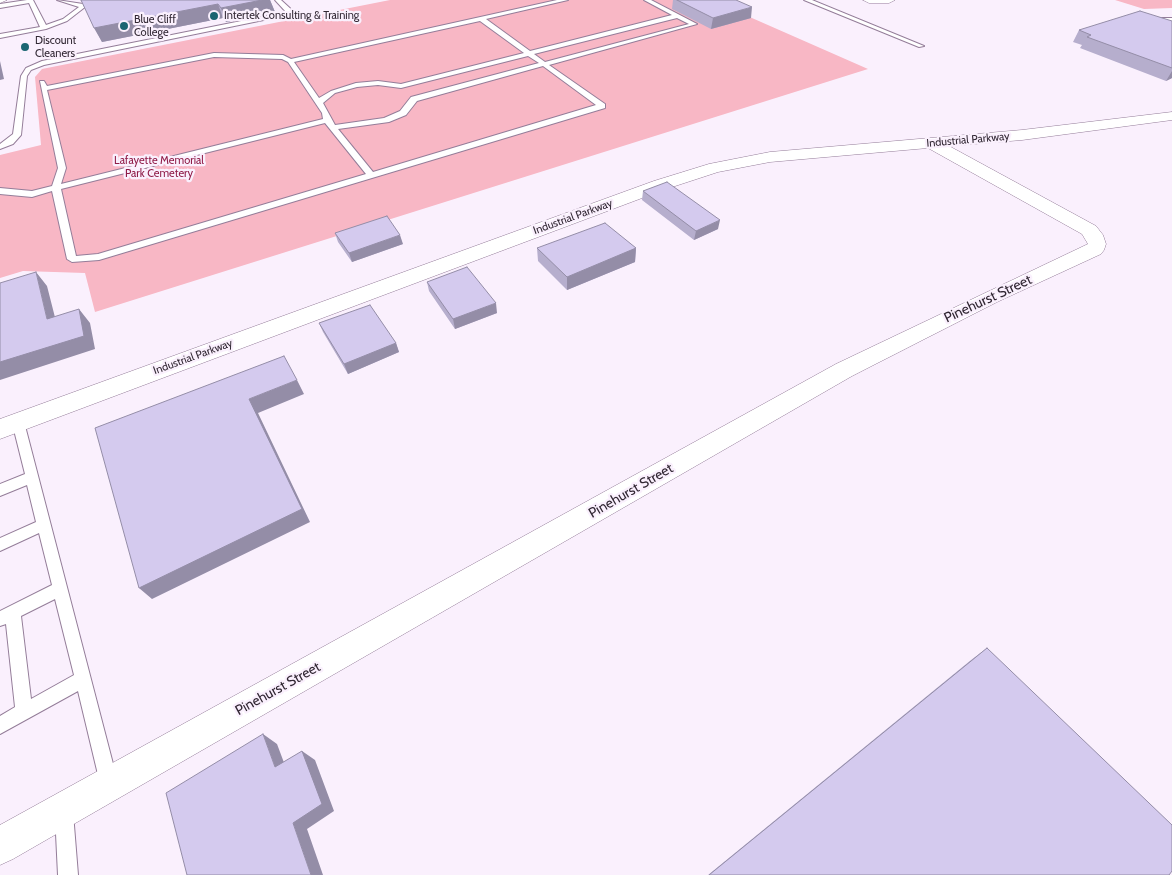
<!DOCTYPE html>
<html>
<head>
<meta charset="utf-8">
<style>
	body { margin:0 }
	canvas { display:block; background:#faf0fd }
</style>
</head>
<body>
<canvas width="1172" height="875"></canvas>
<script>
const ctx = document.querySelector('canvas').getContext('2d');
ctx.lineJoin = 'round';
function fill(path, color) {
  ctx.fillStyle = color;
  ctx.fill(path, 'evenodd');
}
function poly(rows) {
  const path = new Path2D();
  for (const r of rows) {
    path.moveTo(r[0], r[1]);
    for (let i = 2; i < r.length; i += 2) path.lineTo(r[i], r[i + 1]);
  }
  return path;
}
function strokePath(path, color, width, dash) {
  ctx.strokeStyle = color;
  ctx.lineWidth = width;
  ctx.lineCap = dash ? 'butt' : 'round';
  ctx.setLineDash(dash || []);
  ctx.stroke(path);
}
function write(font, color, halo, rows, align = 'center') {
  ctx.font = font + ' Cabin,sans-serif';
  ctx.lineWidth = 4.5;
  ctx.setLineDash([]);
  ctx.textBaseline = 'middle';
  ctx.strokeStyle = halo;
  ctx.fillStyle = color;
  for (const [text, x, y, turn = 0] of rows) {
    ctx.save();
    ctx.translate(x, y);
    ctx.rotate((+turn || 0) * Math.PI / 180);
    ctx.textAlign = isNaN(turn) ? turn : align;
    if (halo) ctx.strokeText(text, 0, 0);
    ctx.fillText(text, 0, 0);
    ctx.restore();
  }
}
fill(poly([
	[390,0,711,0,868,69,95,312,85,273,23,271,0,278,0,155,41,145,35,77,42,69],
	[1115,0,1172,0,1172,8,1144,9]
]), '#f8b7c5');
const lane = poly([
	[27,0,33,0,46,25,63,19,79,7,57,0,83,4,120,0,85,7,67,21,46,29,0,38,0,34,40,27,29,3,0,8,0,4,27,0],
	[275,0,281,0,293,11,288,15,44,65,31,70,27,76,21,135,13,144,0,149,0,144,13,134,21,76,26,68,42,61,286,12,275,0],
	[557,0,568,0,486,19,530,51,672,15,644,0,651,0,697,24,549,65,605,104,605,108,99,260,72,262,67,259,52,191,32,197,0,194,0,188,32,191,52,186,58,168,40,81,44,81,47,86,214,53,283,55,291,59,557,0],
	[677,18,689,24,545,62,534,54,677,18],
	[480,21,524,53,401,84,378,81,356,83,331,91,319,98,294,62,480,21],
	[528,56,539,63,411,97,400,111,384,118,335,125,323,103,335,93,357,87,378,85,401,88,528,56],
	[214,57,282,59,288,62,322,113,323,119,61,184,66,168,47,90,214,57],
	[543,66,596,105,373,172,338,129,389,122,406,115,417,101,543,66],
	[325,123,366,174,98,254,76,256,61,189,325,123],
	[804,0,812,0,924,46,919,47,804,0],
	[1157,18,1172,18,1172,22,1167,22,1172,24,1172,28,1155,21,1157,18],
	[18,417,24,422,118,783,115,789,109,792,103,789,100,783,78,691,0,734,0,716,15,707,6,624,0,626,0,611,52,585,39,533,0,551,0,538,36,522,27,485,0,496,0,484,25,474,12,422,18,417],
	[55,599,74,675,31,699,21,616,55,599],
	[64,804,71,806,73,813,78,875,58,875,55,813,57,806,64,804]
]);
const street = poly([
	[0,0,7,0,0,3,0,0],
	[863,0,895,0,889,3,869,3,863,0],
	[1172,112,1172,120,1022,140,949,146,1096,226,1103,235,1106,244,1104,250,1101,254,997,302,852,376,13,859,0,865,0,825,836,364,1088,244,1082,234,928,148,770,162,718,172,666,189,0,439,0,419,654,181,709,164,770,152,1022,130,1172,112]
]);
strokePath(lane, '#947d99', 2);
strokePath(street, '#947d99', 1);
fill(lane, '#fff');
fill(street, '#fff');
fill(poly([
	[81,0,270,0,275,12,226,22,223,18,102,42],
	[673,0,736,0,751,18,711,29,672,9],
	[1172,21,1172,78,1166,81,1080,48,1082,45,1073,42,1079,30],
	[643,191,718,229,694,240,642,200],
	[335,233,403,244,352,262,338,242],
	[537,248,636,248,635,262,567,290,538,261],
	[427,282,497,313,455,329,429,291],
	[319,323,396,343,399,352,348,374,323,332],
	[987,648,1169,875,708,875,971,660]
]), '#b6aecd');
fill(poly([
	[262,0,270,0,275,12,226,22,221,8],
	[218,4,223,18,102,42,94,28],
	[752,7,751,18,711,29,713,18],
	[0,61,4,79,0,80],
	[1172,71,1172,78,1166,81],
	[720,220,718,229,694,240,696,231],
	[400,235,403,244,352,262,349,253],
	[636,248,635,262,567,290,567,277],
	[36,272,47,286,59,333,47,319],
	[496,303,497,313,455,329,453,319],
	[79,309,90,323,95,349,0,380,0,362],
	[396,343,399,352,348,374,344,364],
	[297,380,304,394,258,413,310,522,152,599,139,588,249,399],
	[263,734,277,744,289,776,275,767],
	[302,751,315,760,334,811,307,829,323,875,311,875,293,823]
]), '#948da7');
const building = poly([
	[81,0,262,0,221,8,218,4,94,28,81,0],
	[677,0,736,0,752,7,713,18,677,0],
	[1140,11,1172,21,1172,68,1087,37,1091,35,1079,30,1140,11],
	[667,182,720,220,696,231,643,191,667,182],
	[387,216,400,235,349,253,335,233,387,216],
	[605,223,636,248,567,277,537,248,605,223],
	[467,267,496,303,453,319,427,282,467,267],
	[36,272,47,319,79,309,84,336,0,362,0,283,36,272],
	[370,305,396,343,344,364,319,323,370,305],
	[284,356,297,380,249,399,302,509,139,588,95,428,284,356],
	[987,648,1172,825,1172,871,1169,875,709,875,987,648],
	[263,734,275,767,302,751,322,804,293,823,311,875,187,875,166,793,263,734]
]);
fill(building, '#d4caee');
strokePath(building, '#948da7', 1);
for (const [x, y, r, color] of [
	[214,16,5,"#1b6571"],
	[124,26,5,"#1b6571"],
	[25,47,5,"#1b6571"]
]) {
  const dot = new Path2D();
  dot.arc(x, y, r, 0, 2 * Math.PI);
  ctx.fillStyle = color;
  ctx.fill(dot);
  strokePath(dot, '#faf0fd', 2);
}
write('11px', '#312733', '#faf0fd', [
	["Intertek Consulting & Training",224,16],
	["Blue Cliff",134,20],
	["College",134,33],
	["Discount",35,41],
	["Cleaners",35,54]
], 'left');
write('11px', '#312733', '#faf0fd', [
	["Industrial Parkway",968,140,-5],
	["Industrial Parkway",573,217,-20],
	["Industrial Parkway",193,357,-20]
]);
write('11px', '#8f1b47', '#faf0fd', [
	["Lafayette Memorial",159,161],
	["Park Cemetery",159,174]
]);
write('14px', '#312733', '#faf0fd', [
	["Pinehurst Street",988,299,-25],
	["Pinehurst Street",631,491,-30],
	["Pinehurst Street",278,689,-29]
]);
</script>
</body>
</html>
